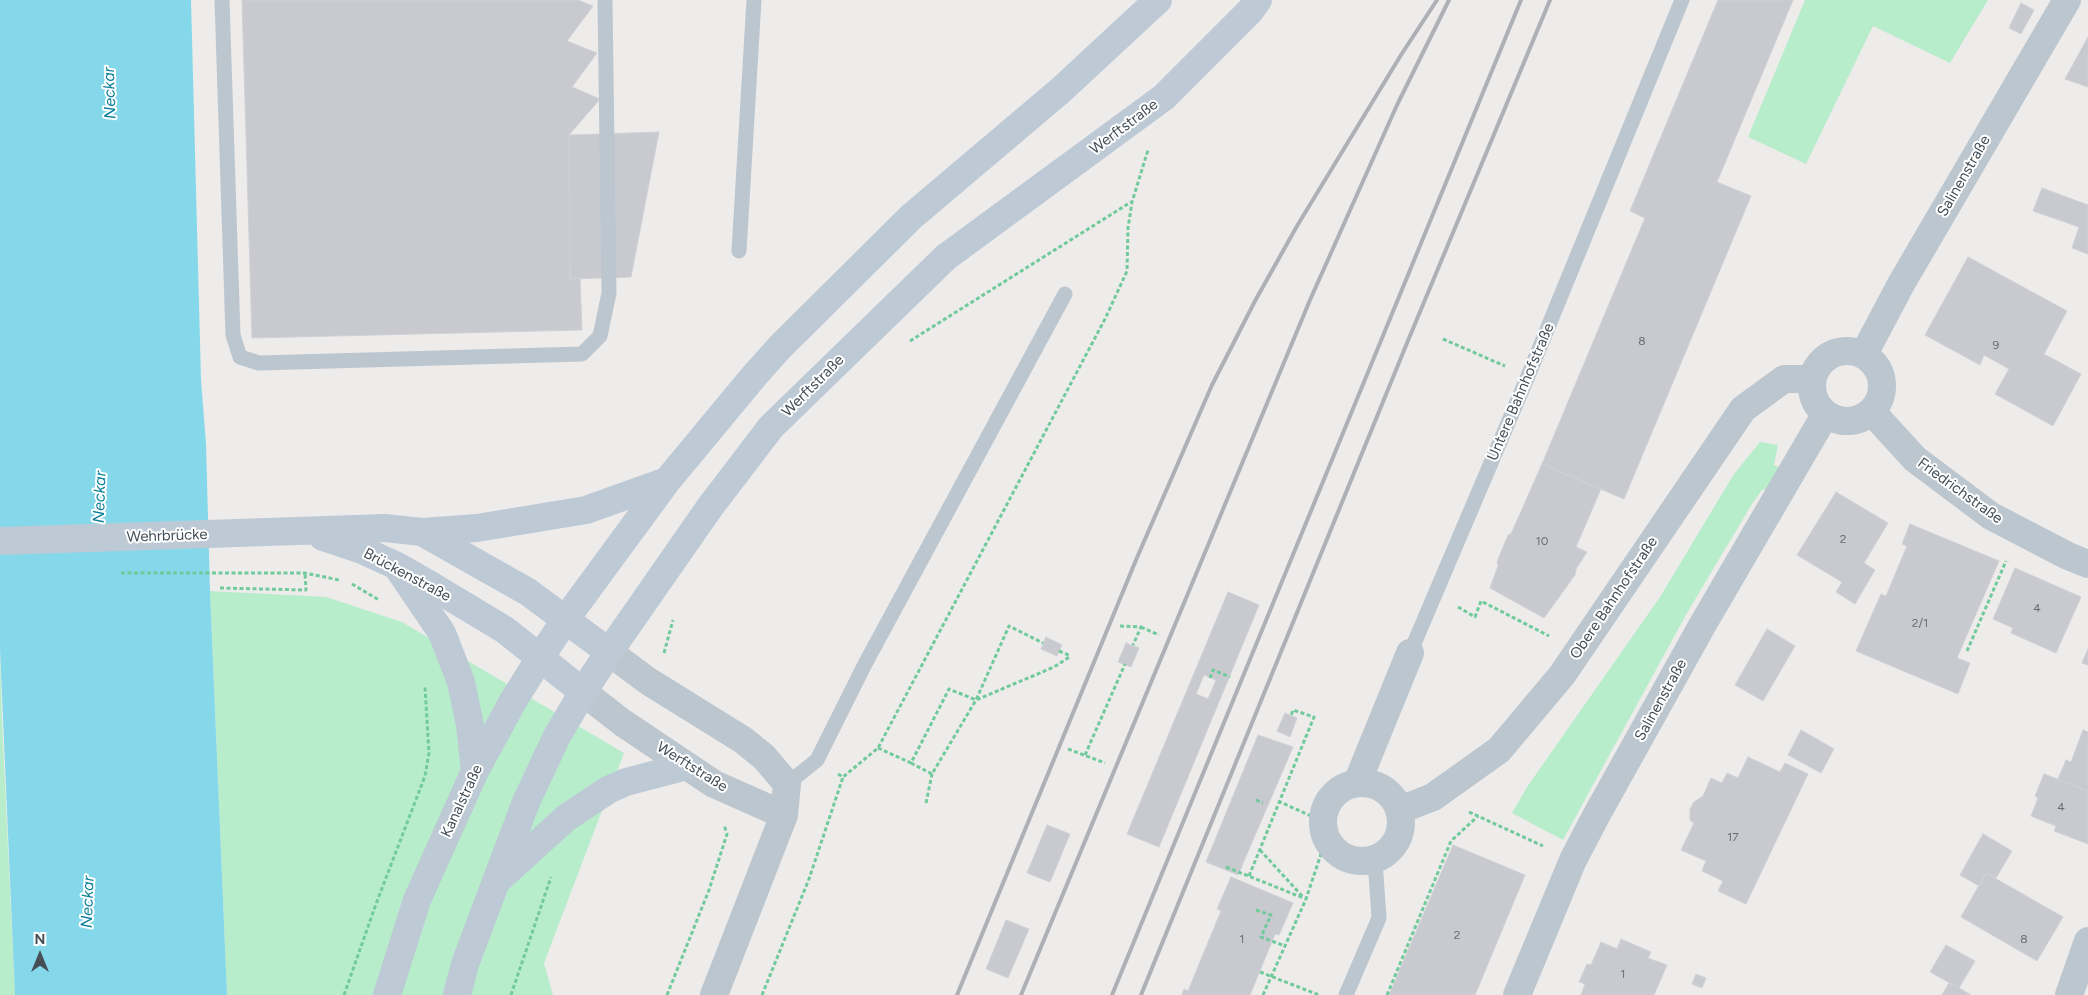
<!DOCTYPE html>
<html>
<head>
<meta charset="utf-8">
<style>
	body { margin:0 }
	#map { position:relative; width:2088px; height:995px; overflow:hidden; background:#eeebeb; font-family:Figtree,sans-serif }
	canvas { display:block }
	.north { position:absolute; left:15px; top:930px; width:50px; height:50px; -webkit-text-stroke:4px #fff; paint-order:stroke; rotate:0deg; font-size:14px; font-weight:700; line-height:20px; text-align:center; color:#444f58 }
	.north::after { content:''; display:block; margin:auto; width:18px; height:22px; background:#444f58; clip-path:polygon(50% 0,100% 100%,50% 72%,0 100%) }
</style>
</head>
<body>
<div id="map">
<canvas width="2088" height="995"></canvas>
<div class="north">N</div>
</div>
<script>
const ctx = document.querySelector('canvas').getContext('2d');
ctx.lineJoin = 'round';
function fill(path, color) {
  ctx.fillStyle = color;
  ctx.fill(path, 'evenodd');
}
function poly(rows) {
  const path = new Path2D();
  for (const r of rows) {
    if (r.length === 3) {
      path.moveTo(r[0] + r[2], r[1]);
      path.arc(r[0], r[1], r[2], 0, 2 * Math.PI);
      continue;
    }
    path.moveTo(r[0], r[1]);
    for (let i = 2; i < r.length; i += 2) path.lineTo(r[i], r[i + 1]);
  }
  return path;
}
function strokePath(path, color, width, dash) {
  ctx.strokeStyle = color;
  ctx.lineWidth = width;
  ctx.lineCap = dash ? 'butt' : 'round';
  ctx.setLineDash(dash || []);
  ctx.stroke(path);
}
function write(font, color, halo, rows, align = 'center') {
  ctx.font = font + ' Figtree,sans-serif';
  ctx.lineWidth = 4;
  ctx.setLineDash([]);
  ctx.textBaseline = 'middle';
  ctx.strokeStyle = halo;
  ctx.fillStyle = color;
  for (const [text, x, y, turn = 0] of rows) {
    ctx.save();
    ctx.translate(x, y);
    ctx.rotate((+turn || 0) * Math.PI / 180);
    ctx.textAlign = isNaN(turn) ? turn : align;
    if (halo) ctx.strokeText(text, 0, 0);
    ctx.fillText(text, 0, 0);
    ctx.restore();
  }
}
fill(poly([
	[1805,0,1988,0,1950,63,1873,26,1806,164,1748,137],
	[1760,442,1778,445,1774,465,1784,470,1775,486,1762,490,1752,504,1687,613,1563,840,1512,813,1527,787,1660,597,1734,474],
	[210,591,326,597,402,622,624,753,544,963,553,995,227,995],
	[0,649,2,720,15,995,0,995]
]), '#b8edcb');
fill(poly([
	[0,0,191,0,201,380,206,444,210,591,227,995,15,995,0,649]
]), '#85d8ea');
const building = poly([
	[242,0,578,0,593,6,567,41,597,53,572,87,600,99,569,135,570,279,580,278,582,330,252,338,242,0],
	[1718,0,1793,0,1717,182,1751,196,1624,499,1542,464,1645,218,1630,211,1718,0],
	[2021,3,2034,10,2021,34,2009,28,2021,3],
	[2088,37,2088,87,2065,79,2088,37],
	[659,132,631,277,570,279,569,135,659,132],
	[2042,188,2088,205,2088,254,2072,248,2079,227,2033,211,2042,188],
	[1968,257,2067,311,2044,354,2081,374,2053,426,1995,394,2009,369,1984,355,1980,365,1925,335,1968,257],
	[1542,464,1601,489,1576,547,1587,552,1576,569,1575,575,1544,618,1490,588,1498,566,1497,562,1508,535,1511,534,1542,464],
	[1836,492,1888,523,1864,563,1875,570,1855,604,1836,592,1842,582,1797,555,1836,492],
	[1910,524,1999,561,1957,658,1970,663,1958,694,1856,651,1881,594,1886,596,1907,546,1902,544,1910,524],
	[2015,568,2081,597,2056,653,2011,633,2013,628,1993,619,2015,568],
	[1228,592,1259,605,1159,847,1127,834,1228,592],
	[1767,629,1795,646,1763,701,1735,685,1767,629],
	[1046,637,1062,645,1057,656,1041,649,1046,637],
	[1126,643,1139,648,1131,667,1118,662,1126,643],
	[2088,649,2088,665,2082,663,2088,649],
	[1204,675,1216,680,1208,699,1196,694,1204,675],
	[1285,713,1297,718,1290,737,1277,731,1285,713],
	[1801,730,1834,749,1821,773,1788,755,1801,730],
	[2083,730,2088,732,2088,791,2058,779,2066,760,2071,762,2083,730],
	[1258,735,1293,747,1238,875,1206,862,1258,735],
	[1748,757,1780,772,1785,763,1808,774,1746,904,1718,891,1723,881,1702,871,1706,861,1681,850,1694,823,1690,820,1690,809,1694,802,1703,796,1711,778,1722,783,1727,773,1738,778,1748,757],
	[2044,774,2088,791,2088,844,2054,831,2056,826,2031,816,2038,798,2035,796,2044,774],
	[1047,825,1070,834,1050,882,1027,873,1047,825],
	[1983,834,2012,851,1996,878,1986,873,1979,886,1960,875,1983,834],
	[1453,845,1525,875,1475,995,1389,995,1453,845],
	[1986,873,2063,917,2037,961,1961,917,1986,873],
	[1231,877,1293,903,1279,935,1275,934,1250,995,1182,995,1184,989,1188,991,1221,911,1217,909,1231,877],
	[1006,920,1029,929,1008,978,986,969,1006,920],
	[1621,939,1651,952,1648,958,1667,965,1654,995,1581,995,1585,984,1579,982,1587,964,1591,965,1601,942,1617,949,1621,939],
	[1946,945,1975,961,1959,988,1930,972,1946,945],
	[1696,974,1706,978,1702,988,1692,984,1696,974],
	[1949,983,1959,988,1971,995,1942,995,1949,983]
]);
fill(building, '#c8cad0');
strokePath(building, '#cfd1d7', 1);
strokePath(poly([
	[1443,339,1505,366],
	[910,341,1131,202],
	[121,573,305,573,339,580],
	[352,584,379,600],
	[220,588,306,590,305,573],
	[1458,607,1475,617,1481,601,1549,636],
	[1120,626,1141,627,1133,645],
	[1141,627,1159,635],
	[1059,651,1071,656],
	[1967,651,2006,561],
	[664,653,673,620],
	[1210,678,1213,670,1230,677],
	[878,748,911,763,949,689,976,700,1054,667,1071,656],
	[1068,749,1105,763],
	[1085,755,1125,664],
	[911,763,932,774,976,700,1009,626,1043,643],
	[838,774,843,777,878,748,1106,317,1127,271,1128,228,1132,202,1148,150],
	[1256,800,1263,803],
	[1278,801,1322,821],
	[926,803,932,774],
	[1469,812,1543,846],
	[1260,850,1303,897],
	[1226,867,1306,899],
	[1249,876,1314,717,1293,710,1291,716],
	[1256,910,1271,915,1261,937,1285,946],
	[1260,972,1319,995],
	[344,995,376,904,425,776,429,753,425,687],
	[511,995,551,877],
	[667,995,709,890,727,834,724,825],
	[762,995,809,879,843,777],
	[1263,995,1306,899,1326,839],
	[1387,995,1451,841,1478,816]
]), '#71ca9b', 3, [4, 2.5]);
strokePath(poly([
	[222,0,233,335,240,357,259,363,582,354,600,336,609,293,605,0],
	[739,251,754,0],
	[1410,653,1528,376,1682,0],
	[787,784,817,760,865,664,1065,294],
	[1346,995,1379,918,1375,860]
]), '#bcc6ce', 15);
strokePath(poly([
	[609,652,648,681,743,740,764,757,787,784,784,815,714,995],
	[583,692,623,723,714,784,784,815],
	[1362,822,39],
	[1357,783,1410,653],
	[1400,810,1433,797,1499,750,1562,675,1743,409,1784,379,1812,379],
	[1517,995,1573,860,1596,816,1703,624,1825,415],
	[2069,995,2088,941]
]), '#bcc6ce', 28);
strokePath(poly([
	[1847,386,35],
	[1864,354,1901,284,2067,0],
	[1872,412,1915,459,1991,516,2068,556,2088,564]
]), '#bcc6ce', 28);
strokePath(poly([
	[422,532,477,528,586,510,667,481],
	[323,537,362,550,397,566,432,586,505,630,583,692],
	[0,541,385,528,422,532,528,592,609,652],
	[400,571,442,633,461,682,470,725,475,771],
	[499,879,566,818,608,790,626,782,687,766],
	[387,995,417,900,475,771,513,701,540,658,565,620,667,481,754,376,780,347,911,217,1061,90,1158,0],
	[457,995,465,964,526,802,557,736,583,692,609,652,710,507,771,427,946,257,1164,97,1250,11,1258,0]
]), '#bdc9d5', 28);
strokePath(poly([
	[957,995,1136,560,1212,385,1255,301,1297,226,1401,55,1437,0],
	[1021,995,1310,300,1397,105,1449,0],
	[1112,995,1521,0],
	[1141,995,1407,343,1550,0]
]), '#adb1b6', 4);
write('12px', '#656e76', null, [
	["8",1642,341],
	["9",1996,345],
	["2",1843,539],
	["10",1542,541],
	["4",2037,608],
	["2/1",1920,623],
	["4",2061,807],
	["17",1733,837],
	["2",1457,935],
	["1",1242,939],
	["8",2024,939],
	["1",1623,974]
]);
write('15px', '#444f58', '#fff', [
	["Werftstraße",1124,127,-37],
	["Salinenstraße",1964,176,-60],
	["Werftstraße",813,386,-45],
	["Untere Bahnhofstraße",1521,392,-67],
	["Friedrichstraße",1960,491,36],
	["Wehrbrücke",167,536,-2],
	["Brückenstraße",407,575,28],
	["Obere Bahnhofstraße",1614,598,-56],
	["Salinenstraße",1661,700,-61],
	["Werftstraße",692,767,32],
	["Kanalstraße",462,801,-65]
]);
write('italic 16px', '#0d819a', '#fff', [
	["Neckar",110,93,-92],
	["Neckar",100,497,-88],
	["Neckar",88,902,-88]
]);
</script>
</body>
</html>
